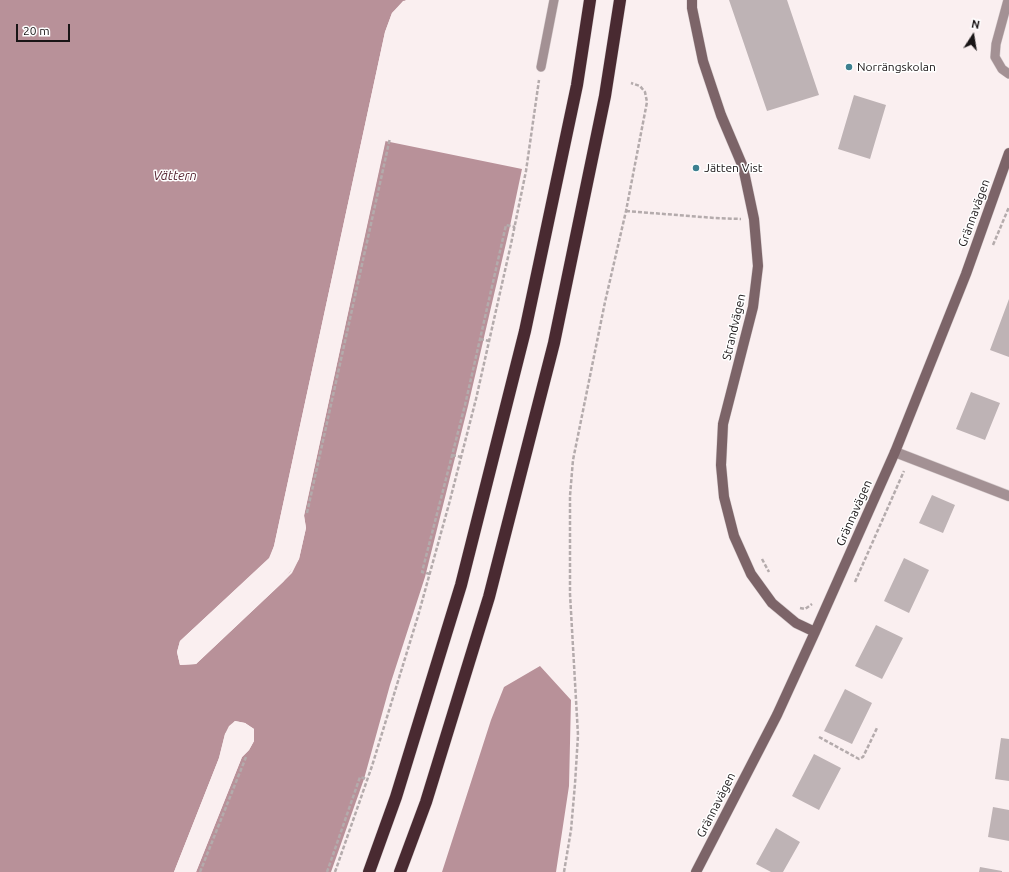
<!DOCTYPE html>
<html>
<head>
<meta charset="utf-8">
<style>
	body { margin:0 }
	#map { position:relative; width:1009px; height:872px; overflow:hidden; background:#faeff0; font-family:Ubuntu,sans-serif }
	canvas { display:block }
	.north { position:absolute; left:953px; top:16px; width:40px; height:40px; -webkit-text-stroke:3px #fff; paint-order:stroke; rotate:12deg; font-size:11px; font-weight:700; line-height:16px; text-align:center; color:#191516 }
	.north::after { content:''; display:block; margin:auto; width:14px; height:18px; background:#191516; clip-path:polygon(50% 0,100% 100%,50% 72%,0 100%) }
	.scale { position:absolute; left:16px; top:24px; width:54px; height:18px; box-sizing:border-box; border:2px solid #191516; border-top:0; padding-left:5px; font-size:12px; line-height:14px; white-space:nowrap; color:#191516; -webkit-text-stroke:3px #fff; paint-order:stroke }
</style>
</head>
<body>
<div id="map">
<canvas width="1009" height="872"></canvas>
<div class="north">N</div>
<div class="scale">20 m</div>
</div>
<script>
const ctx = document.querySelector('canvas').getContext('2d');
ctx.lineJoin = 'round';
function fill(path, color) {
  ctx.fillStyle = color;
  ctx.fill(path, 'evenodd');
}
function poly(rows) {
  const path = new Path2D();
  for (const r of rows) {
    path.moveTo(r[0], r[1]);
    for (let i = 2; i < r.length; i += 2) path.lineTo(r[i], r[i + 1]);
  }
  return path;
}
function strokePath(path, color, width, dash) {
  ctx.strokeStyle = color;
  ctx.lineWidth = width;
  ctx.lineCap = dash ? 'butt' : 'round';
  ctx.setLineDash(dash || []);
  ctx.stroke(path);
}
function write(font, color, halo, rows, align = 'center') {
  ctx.font = font + ' Ubuntu,sans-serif';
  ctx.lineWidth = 3;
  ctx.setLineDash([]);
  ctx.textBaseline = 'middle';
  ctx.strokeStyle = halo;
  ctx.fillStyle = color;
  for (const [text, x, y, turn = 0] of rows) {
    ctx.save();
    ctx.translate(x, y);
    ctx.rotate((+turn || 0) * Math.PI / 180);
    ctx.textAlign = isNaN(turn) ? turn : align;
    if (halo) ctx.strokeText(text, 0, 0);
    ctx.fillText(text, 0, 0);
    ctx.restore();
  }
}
fill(poly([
	[0,0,406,0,392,13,385,32,274,546,270,558,180,641,177,652,180,665,196,664,283,582,299,559,306,528,304,516,385,141,522,169,510,226,468,406,425,577,390,685,364,779,331,872,196,872,242,757,249,750,254,741,254,729,245,723,235,721,225,734,219,758,174,872,0,872],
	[540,666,571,700,569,786,556,872,442,872,491,720,504,687]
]), '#b89199');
fill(poly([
	[408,0,394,14,387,33,276,547,271,559,182,642,179,652,182,663,195,662,282,581,290,572,297,558,304,528,302,515,383,141,386,139,304,515,306,528,299,559,292,573,283,582,196,664,180,665,177,652,180,641,269,558,274,546,385,32,392,13,403,1],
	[235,721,245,723,254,729,254,741,249,750,242,757,196,872,194,872,240,756,248,749,252,741,252,730,245,725,235,723,230,728,226,735,221,759,176,872,174,872,219,758,225,734,229,726]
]), '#faeff0');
fill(poly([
	[729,0,787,0,819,95,767,111],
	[854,95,886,105,870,159,838,149],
	[1009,299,1009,357,990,350],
	[971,392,1000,403,985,440,956,429],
	[932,495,955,505,943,533,919,523],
	[904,558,929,570,909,613,884,601],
	[876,625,903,638,882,679,855,666],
	[845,689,872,703,852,744,824,731],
	[1001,738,1009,739,1009,781,995,779],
	[814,754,841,768,819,810,792,796],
	[993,807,1009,810,1009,841,988,837],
	[776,828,800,842,783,872,771,872,756,864],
	[980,867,1002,871,1002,872,979,872]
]), '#beb3b5');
const lane = poly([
	[1008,0,996,44,995,57,1002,69,1009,74],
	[541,67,554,0]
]);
const street = poly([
	[895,452,1009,496]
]);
const secondary = poly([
	[692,0,692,8,703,61,721,115,743,167,754,219,758,266,753,307,723,424,721,465,724,497,734,536,751,574,772,603,796,623,815,632],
	[696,872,777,715,815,632,895,452,966,274,1009,153]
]);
const highway = poly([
	[369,872,396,797,461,585,525,331,577,85,590,0],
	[400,872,426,802,489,597,554,343,605,96,620,0]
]);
strokePath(lane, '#d6cccd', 10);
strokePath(street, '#d6cccd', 11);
strokePath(secondary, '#d6cccd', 11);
strokePath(highway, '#d6cccd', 13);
strokePath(poly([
	[626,211,715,218,741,219],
	[993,245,1009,207],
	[480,339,489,341],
	[452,455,461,457],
	[307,513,390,138],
	[762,559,769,572],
	[430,574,422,572,465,405,506,225,515,227],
	[855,582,904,471],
	[800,608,805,609,812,604],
	[819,737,859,759,863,757,877,728],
	[200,872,246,757],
	[327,872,360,777,367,779],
	[335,872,372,766,418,616,449,504,476,399,511,244,526,171,539,80],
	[564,872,571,830,575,784,578,735,570,594,570,496,573,460,605,302,626,211,647,102,645,92,640,86,631,83]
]), '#b4abac', 2.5, [4, 2]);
strokePath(lane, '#a39194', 9);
strokePath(street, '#a39194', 10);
strokePath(secondary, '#7c6468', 10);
strokePath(highway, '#492a31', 12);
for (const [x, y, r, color] of [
	[849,67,4,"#3d8090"],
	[696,168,4,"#3d8090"]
]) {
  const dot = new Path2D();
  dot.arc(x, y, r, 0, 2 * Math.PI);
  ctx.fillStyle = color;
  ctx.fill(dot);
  strokePath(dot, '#fff', 1.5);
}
write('12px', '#191516', '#fff', [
	["Norrängskolan",857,67],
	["Jätten Vist",704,168]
], 'left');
write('12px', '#191516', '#fff', [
	["Grännavägen",974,213,-70],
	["Strandvägen",734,327,-77],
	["Grännavägen",854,513,-66],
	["Grännavägen",716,805,-63]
]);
write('italic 13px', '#521f2d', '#fff', [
	["Vättern",175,176]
]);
</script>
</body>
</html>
